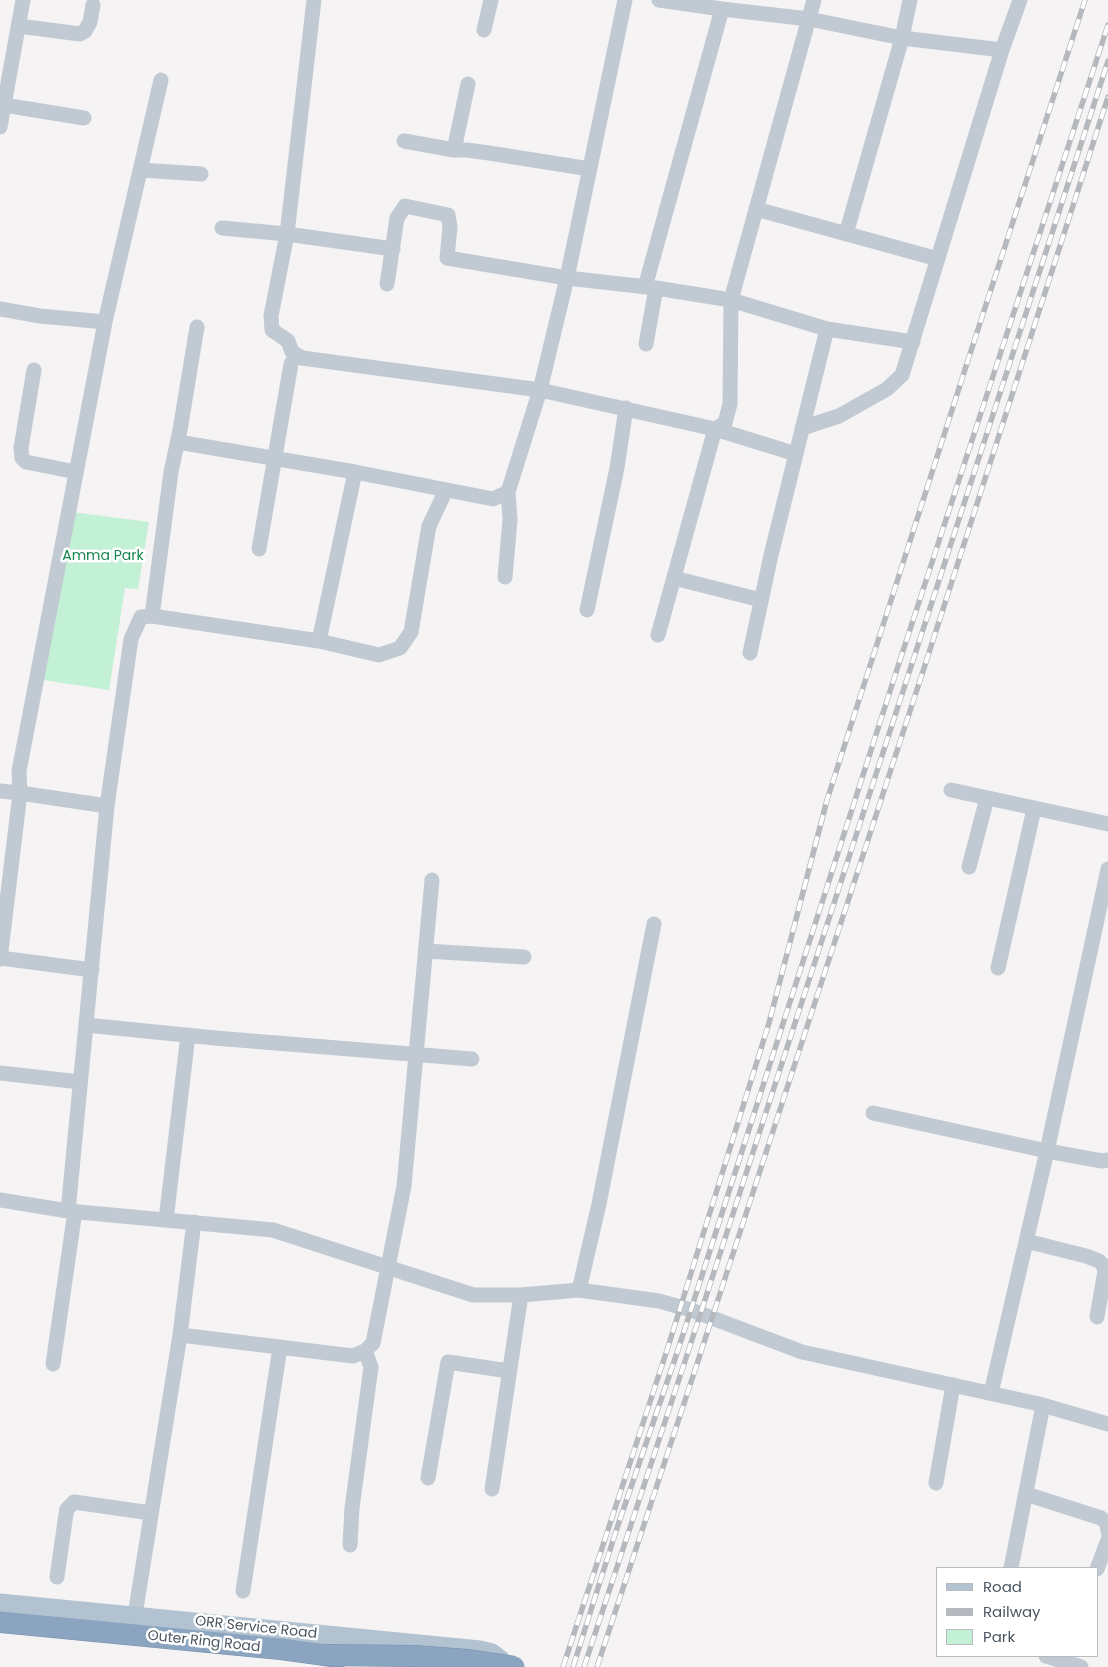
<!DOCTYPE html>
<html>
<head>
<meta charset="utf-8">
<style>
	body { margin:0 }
	#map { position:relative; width:1108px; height:1667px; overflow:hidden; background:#f5f3f3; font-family:Poppins,sans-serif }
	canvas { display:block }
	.legend { position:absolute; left:936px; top:1567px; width:162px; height:90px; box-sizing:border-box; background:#fff; border:1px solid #b7bbc0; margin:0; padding:6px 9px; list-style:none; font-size:15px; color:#4a5661 }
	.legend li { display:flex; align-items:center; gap:10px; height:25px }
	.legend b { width:25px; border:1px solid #b7bbc0 }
</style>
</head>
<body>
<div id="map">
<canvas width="1108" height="1667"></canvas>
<ul class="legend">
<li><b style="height:6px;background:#b3c2d1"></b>Road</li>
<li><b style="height:6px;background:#b5b8bd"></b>Railway</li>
<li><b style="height:14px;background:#c3f1d5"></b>Park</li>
</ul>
</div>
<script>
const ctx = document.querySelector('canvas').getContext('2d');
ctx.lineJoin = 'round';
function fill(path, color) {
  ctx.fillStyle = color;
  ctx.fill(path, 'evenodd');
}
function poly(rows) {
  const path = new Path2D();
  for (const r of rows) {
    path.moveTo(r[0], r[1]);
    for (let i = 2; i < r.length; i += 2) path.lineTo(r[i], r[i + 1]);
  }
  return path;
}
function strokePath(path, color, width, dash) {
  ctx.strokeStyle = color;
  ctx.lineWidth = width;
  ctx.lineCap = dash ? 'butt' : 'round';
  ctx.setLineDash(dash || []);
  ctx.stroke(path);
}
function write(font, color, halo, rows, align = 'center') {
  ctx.font = font + ' Poppins,sans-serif';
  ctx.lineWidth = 5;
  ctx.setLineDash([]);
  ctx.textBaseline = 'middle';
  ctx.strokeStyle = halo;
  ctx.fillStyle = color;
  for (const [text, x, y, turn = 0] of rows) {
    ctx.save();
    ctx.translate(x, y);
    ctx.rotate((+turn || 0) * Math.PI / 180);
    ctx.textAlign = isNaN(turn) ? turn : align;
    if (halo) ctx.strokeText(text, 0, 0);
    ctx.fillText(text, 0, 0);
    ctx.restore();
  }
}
fill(poly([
	[72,512,149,522,138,589,125,588,109,690,43,680]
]), '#c3f1d5');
const highway = poly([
	[0,1622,281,1649,339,1657]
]);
strokePath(highway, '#7690ad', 22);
strokePath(poly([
	[314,0,287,234,271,316,272,330,288,341,292,352,302,358,540,390,715,429,796,454],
	[659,0,722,9,809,19,902,38,1002,50],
	[19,26,80,34,85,31,90,22,93,5],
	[484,30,491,0],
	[4,105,84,118],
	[0,127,23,0],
	[404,141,454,150,467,150,489,153,590,169],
	[454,150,468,84],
	[141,170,201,174],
	[756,209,938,259],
	[222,228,287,234,393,249],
	[846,234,902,38,910,0],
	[387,284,397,218,405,206,448,215,450,227,447,258,567,278,656,288,731,300,827,329,913,342],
	[645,287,722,9],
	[0,309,40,316,105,322],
	[646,344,656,288],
	[34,370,21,448,22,458,26,462,76,472],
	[802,428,839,416,887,389,902,375,1002,50,1020,0],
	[178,442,355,472,493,499,508,492,540,390,567,278,625,0],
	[259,549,291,364],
	[505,577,510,520,508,492],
	[674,578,761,600],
	[587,610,617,468,626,408],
	[152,616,171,472,180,430,197,327],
	[658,635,715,429,725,423,730,404,731,300,814,0],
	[319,641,355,472],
	[750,653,771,555,827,329],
	[951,790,1108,824],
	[0,791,20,793,0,959],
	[107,806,131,639,141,617,152,616,319,641,379,655,400,648,411,632,429,526,446,490],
	[969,867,987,798],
	[426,951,524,957],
	[0,958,92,970],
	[998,968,1034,809],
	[86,1025,215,1038,472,1059],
	[0,1073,80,1082],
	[873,1113,1047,1151,1102,1161,1108,1160],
	[0,1200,68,1211,273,1230,473,1295,521,1295,579,1290,659,1301,691,1310,802,1352,1039,1404,1108,1424],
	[68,1211,107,806,20,793,19,771,105,322,161,80],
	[166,1220,188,1035],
	[194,1222,180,1335,353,1356,365,1351,373,1343,404,1186,432,880],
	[1026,1241,1086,1256,1099,1261,1103,1265,1105,1271,1097,1317],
	[579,1290,599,1204,654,924],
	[53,1364,75,1211],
	[991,1393,1047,1151,1108,869],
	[428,1478,448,1362,509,1371],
	[936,1483,953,1385],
	[492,1489,521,1295],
	[1026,1494,1101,1518,1107,1523,1108,1532],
	[350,1545,352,1508,371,1367,365,1351],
	[1011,1568,1043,1405],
	[1097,1569,1108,1540],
	[57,1577,65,1521,67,1509,74,1502,151,1513],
	[243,1591,280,1347],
	[135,1615,180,1335],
	[1046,1656,1081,1667]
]), '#c1cad2', 15);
strokePath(poly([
	[0,1603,480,1650,492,1653,501,1660,504,1667]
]), '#b3c2d1', 19);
strokePath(highway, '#8ba5c1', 21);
const rail = poly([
	[563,1667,668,1347,769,1023,827,800,969,357,1085,0],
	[573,1667,616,1531,677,1353,901,657,1108,25],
	[584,1667,687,1355,1108,61],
	[597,1667,698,1361,926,662,1108,97]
]);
strokePath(rail, '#b5b8bd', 5.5);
strokePath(rail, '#fff', 4, [11]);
const highwayBridge = poly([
	[322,1655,415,1656,467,1660,514,1667]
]);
strokePath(highwayBridge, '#7690ad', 22, []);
strokePath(highwayBridge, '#8ba5c1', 21);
write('14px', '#17864f', '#fff', [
	["Amma Park",103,556]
]);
write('14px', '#4a5661', '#fff', [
	["ORR Service Road",256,1628,6],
	["Outer Ring Road",204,1642,6]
]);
</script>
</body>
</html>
